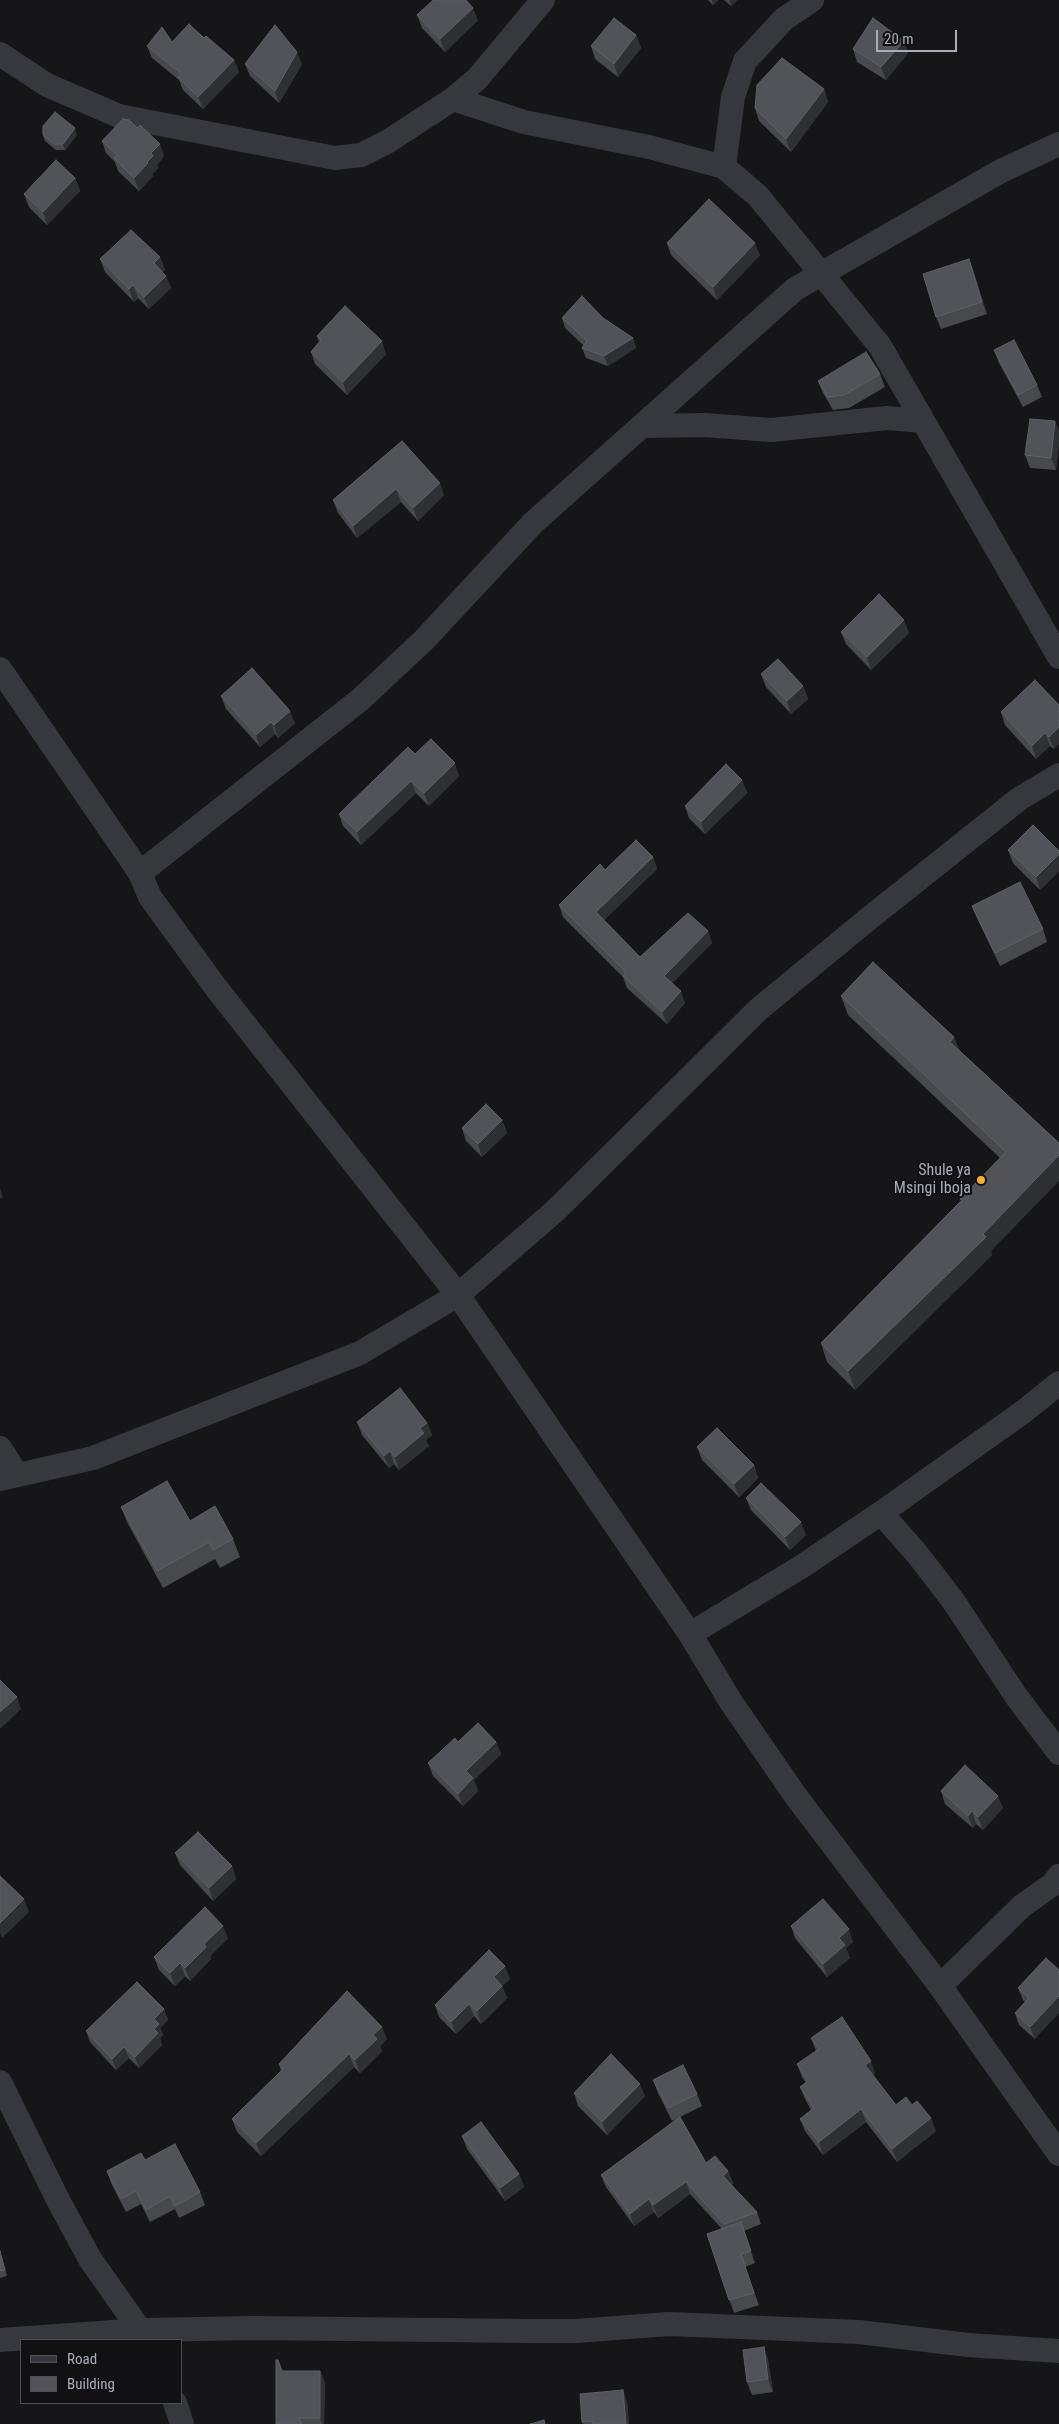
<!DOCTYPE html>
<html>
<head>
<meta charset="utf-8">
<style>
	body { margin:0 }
	#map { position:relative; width:1059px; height:2424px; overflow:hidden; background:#161618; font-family:"Roboto Condensed",sans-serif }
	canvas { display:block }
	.legend { position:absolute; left:20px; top:2339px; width:162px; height:65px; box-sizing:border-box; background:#111113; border:1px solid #4d4f55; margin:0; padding:6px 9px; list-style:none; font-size:15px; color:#a8adb8 }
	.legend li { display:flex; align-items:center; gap:10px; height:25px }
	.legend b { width:25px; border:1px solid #4d4f55 }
	.scale { position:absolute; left:876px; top:30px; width:81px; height:22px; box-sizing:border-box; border:2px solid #a8adb8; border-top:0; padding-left:6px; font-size:15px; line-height:18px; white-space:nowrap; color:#a8adb8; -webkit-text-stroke:4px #111113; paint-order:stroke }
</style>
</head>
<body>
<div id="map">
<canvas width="1059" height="2424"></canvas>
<ul class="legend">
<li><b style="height:6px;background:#37383d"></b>Road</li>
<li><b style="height:14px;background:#525359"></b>Building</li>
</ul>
<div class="scale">20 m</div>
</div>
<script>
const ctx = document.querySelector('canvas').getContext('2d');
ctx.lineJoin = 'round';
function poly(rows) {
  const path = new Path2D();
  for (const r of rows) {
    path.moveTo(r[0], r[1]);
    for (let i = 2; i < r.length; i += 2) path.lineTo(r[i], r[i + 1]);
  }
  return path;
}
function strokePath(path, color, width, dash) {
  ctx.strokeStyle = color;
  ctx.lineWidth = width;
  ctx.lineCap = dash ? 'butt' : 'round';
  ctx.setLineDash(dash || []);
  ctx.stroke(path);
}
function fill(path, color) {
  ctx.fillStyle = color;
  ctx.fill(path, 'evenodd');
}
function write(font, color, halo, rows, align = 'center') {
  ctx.font = font + ' "Roboto Condensed",sans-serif';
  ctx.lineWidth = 4.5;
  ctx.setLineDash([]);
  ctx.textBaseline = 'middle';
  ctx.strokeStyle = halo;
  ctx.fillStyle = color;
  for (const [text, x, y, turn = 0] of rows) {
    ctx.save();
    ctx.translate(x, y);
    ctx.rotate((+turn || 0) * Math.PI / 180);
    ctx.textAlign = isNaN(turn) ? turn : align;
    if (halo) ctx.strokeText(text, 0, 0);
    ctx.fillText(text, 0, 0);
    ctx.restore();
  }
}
strokePath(poly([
	[0,54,47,85,119,116,335,158,361,155,387,142,453,99,477,79,543,0],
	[453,99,524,122,649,147,724,167,758,196,880,346,1059,657],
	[724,167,733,97,745,61,784,19,812,0],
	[642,426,705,425,771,430,887,418,923,421],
	[0,669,140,873,150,897,217,989,458,1295,690,1634,731,1702,795,1795,940,1986,1059,2154],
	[140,873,361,699,424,640,533,523,795,289,1001,171,1059,144],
	[0,1448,17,1475],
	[0,1479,93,1458,360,1353,458,1295,555,1211,759,1009,867,920,1019,799,1059,775],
	[881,1513,918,1555,954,1602,1016,1696,1059,1753],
	[690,1634,801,1567,881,1513,1023,1412,1059,1383],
	[940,1986,1022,1906,1053,1884,1059,1876],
	[0,2082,58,2200,90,2259,147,2340],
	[0,2340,141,2330,253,2328,531,2331,576,2331,669,2324,859,2332,968,2345,1059,2351],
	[175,2403,182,2424]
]), '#37383d', 24);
fill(poly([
	[708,0,718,0,713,5],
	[724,0,737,0,731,6],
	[417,15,478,20,445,52,422,28],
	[636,35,641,48,618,77,595,59,591,46],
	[204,38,234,60,239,72,203,109,183,90,179,80,152,58,147,46,172,42],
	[904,41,908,53,886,80,857,62,853,49],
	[245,64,302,64,279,103,250,76],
	[824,89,828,102,791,152,759,121,755,108],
	[43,135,77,135,65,150,56,150,45,141],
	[102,141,164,156,157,165,158,168,152,174,153,176,139,191,118,171,115,162,106,153],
	[75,178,80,191,47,225,29,207,24,194],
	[667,243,760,255,717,300,671,255],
	[160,257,165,270,162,272,166,276,171,288,149,309,138,298,134,302,105,272,100,259],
	[969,259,987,314,941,329,936,317],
	[562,318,603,318,633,338,636,348,608,366,586,358,582,348,584,346,565,328],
	[317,336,386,354,347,395,315,364,311,352,319,342],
	[994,350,1037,385,1042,397,1023,407,999,363],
	[880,374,885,387,849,408,833,410,823,393,818,381],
	[1059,431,1059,442,1056,470,1030,468,1025,455],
	[402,441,444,495,418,521,401,502,357,538,338,513,333,500],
	[841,632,909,633,871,670,846,644],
	[761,674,803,686,808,699,791,714,766,687],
	[221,696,295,723,278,738,275,734,260,747,226,709],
	[1059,705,1054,749,1050,746,1036,759,1005,725,1001,712],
	[415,754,459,776,429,806,416,793,361,845,343,826,339,814],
	[742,780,747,793,705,834,689,818,685,806],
	[1008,850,1059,851,1059,871,1040,890,1013,863],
	[653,857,657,869,604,920,640,957,708,931,712,943,672,983,685,1003,667,1024,627,988,623,977,563,917,559,905,605,870],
	[972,906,1043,929,1047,942,1000,966,977,918],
	[841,996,954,1037,959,1050,1059,1143,991,1251,992,1255,855,1390,827,1362,821,1343,961,1201,960,1199,1000,1158,848,1015],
	[502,1120,507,1133,482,1157,466,1141,462,1128],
	[357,1422,427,1423,432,1435,426,1440,429,1446,399,1470,394,1464,389,1468,362,1435],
	[697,1447,754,1465,758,1478,739,1497,702,1460],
	[746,1498,806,1535,790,1550,751,1510],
	[121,1507,233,1539,240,1557,220,1568,215,1559,163,1588,128,1524],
	[458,1742,496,1742,501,1754,474,1780,478,1791,463,1806,433,1776,428,1763],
	[941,1791,1003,1808,983,1830,976,1824,973,1828,945,1804],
	[175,1853,232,1866,236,1879,213,1901,180,1865],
	[791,1926,853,1942,846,1948,850,1958,827,1977,795,1938],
	[228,1938,210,1956,211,1959,190,1981,185,1976,175,1986,159,1970,154,1957],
	[1046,1958,1035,2039,1019,2025,1015,2013,1025,2002,1023,2000,1018,1988],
	[510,1979,502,1986,507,1998,481,2024,474,2016,456,2034,439,2017,435,2005],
	[164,2009,168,2020,160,2028,163,2035,160,2038,162,2045,139,2068,129,2058,116,2070,90,2042,86,2031],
	[811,2038,875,2073,873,2075,896,2105,912,2105,936,2131,897,2162,866,2122,823,2155,805,2131,800,2119,811,2110,805,2099,800,2087,806,2083,802,2077,797,2064,816,2051],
	[387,2039,380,2046,382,2051,360,2073,354,2067,261,2156,237,2132,232,2119,281,2071,279,2064],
	[653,2080,697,2094,702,2106,680,2117,706,2163,728,2171,733,2183,731,2185,757,2212,761,2224,744,2231,755,2263,745,2267,759,2305,734,2313,707,2234,722,2229,690,2194,658,2218,654,2212,634,2226,606,2187,601,2175,677,2119,672,2121,658,2093],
	[574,2093,645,2096,607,2135,578,2106],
	[462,2136,519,2174,524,2187,505,2201,467,2149],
	[145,2160,200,2192,205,2205,179,2218,175,2209,150,2222,141,2204,126,2212,111,2183,107,2171],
	[0,2251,7,2276,0,2278],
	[764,2347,768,2360,773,2392,752,2395,747,2382],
	[282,2371,320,2371,325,2383,324,2424,276,2424],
	[623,2390,627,2402,629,2424,583,2424,582,2422]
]), '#47494d');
fill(poly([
	[712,0,718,0,713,5],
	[729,0,737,0,731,6],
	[473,8,478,20,445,52,440,39],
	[636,35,641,48,618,77,614,64],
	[904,41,908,53,886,80,881,67],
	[297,52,302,64,279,103,275,91],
	[234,60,239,72,203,109,198,97],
	[824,89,828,102,791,152,786,139],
	[75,128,77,135,65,150,63,144],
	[160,144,164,156,157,165,158,168,152,174,153,176,139,191,134,178,147,162,151,153],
	[75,178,80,191,47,225,43,212],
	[755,243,760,255,717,300,713,287],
	[160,257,165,270,158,275,154,263],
	[969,259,974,272,987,314,982,302],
	[166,276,171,288,149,309,144,297],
	[133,285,138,298,134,302,129,289],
	[633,338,636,348,608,366,604,356],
	[382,341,386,354,347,395,343,382],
	[1055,421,1059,431,1059,442,1056,470,1051,458],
	[440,483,444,495,418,521,413,508],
	[396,489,401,502,357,538,353,526],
	[904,620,909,633,871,670,867,657],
	[803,686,808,699,791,714,787,701],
	[290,711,295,723,278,738,274,725],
	[271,722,275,734,260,747,256,735],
	[1059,727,1059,744,1054,749,1049,737],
	[1045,733,1050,746,1036,759,1032,746],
	[455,763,459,776,429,806,424,793],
	[742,780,747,793,705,834,701,822],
	[411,781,416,793,361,845,357,832],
	[1059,854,1059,871,1040,890,1036,877],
	[653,857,657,869,600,924,596,912],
	[708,931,712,943,668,988,664,976],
	[681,991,685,1003,667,1024,662,1012],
	[954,1037,961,1055,950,1042],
	[502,1120,507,1133,482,1157,478,1144],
	[1059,1155,1059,1181,991,1251,992,1255,855,1390,848,1371],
	[0,1188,3,1197,0,1199],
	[427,1423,432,1435,426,1440,429,1446,399,1470,395,1457,420,1428],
	[390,1451,394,1464,389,1468,384,1456],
	[754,1465,758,1478,739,1497,734,1484],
	[801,1522,806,1535,790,1550,785,1537],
	[17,1697,21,1709,0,1729,0,1712],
	[496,1742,501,1754,474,1780,478,1791,463,1806,458,1794,466,1771],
	[998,1796,1003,1808,983,1830,978,1817],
	[972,1811,976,1824,973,1828,968,1816],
	[232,1866,236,1879,213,1901,209,1888],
	[24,1899,29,1912,2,1938,0,1932,0,1923],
	[223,1926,228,1938,210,1956,211,1959,190,1981,185,1968,204,1944],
	[849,1929,853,1942,846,1948,850,1958,827,1977,823,1964,839,1938],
	[180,1963,185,1976,175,1986,170,1973],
	[505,1966,510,1979,502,1986,507,1998,481,2024,477,2011,494,1977],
	[1059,1996,1059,2013,1035,2039,1030,2027],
	[469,2004,474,2016,456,2034,451,2022],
	[164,2009,168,2020,160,2028,163,2035,160,2038,162,2045,139,2068,135,2057,154,2029,154,2019],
	[382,2027,387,2039,380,2046,382,2051,360,2073,355,2060,373,2035],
	[124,2047,129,2058,116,2070,112,2059],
	[349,2054,354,2067,261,2156,256,2143],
	[871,2061,875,2073,869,2077,865,2065],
	[640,2084,645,2096,607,2135,602,2122],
	[861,2109,866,2122,823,2155,819,2142],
	[931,2118,936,2131,897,2162,892,2149],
	[728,2171,733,2183,728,2188,723,2176],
	[519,2174,524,2187,505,2201,500,2188],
	[686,2182,690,2194,658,2218,653,2205],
	[649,2199,654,2212,634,2226,630,2214],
	[764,2347,768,2360,773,2392,768,2379],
	[320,2371,325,2383,324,2424,322,2424,320,2418],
	[623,2390,627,2402,629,2424,626,2424]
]), '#2f3033');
const building = poly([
	[433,0,466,0,473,8,440,39,417,15,433,0],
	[614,18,636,35,614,64,591,46,614,18],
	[873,18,904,41,881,67,853,49,873,18],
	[189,24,204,38,206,36,234,60,198,97,178,77,182,74,147,46,162,27,172,42,189,24],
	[275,25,297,52,275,91,245,64,275,25],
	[782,58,824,89,786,139,755,108,757,85,782,58],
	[55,112,75,128,63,144,54,144,43,135,43,126,55,112],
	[123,119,129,120,137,128,140,125,160,144,151,153,153,156,147,162,148,163,134,178,114,158,117,155,102,141,123,119],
	[56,160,75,178,43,212,24,194,56,160],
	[709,199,755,243,713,287,667,243,709,199],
	[131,230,160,257,154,263,166,276,144,297,133,285,129,289,100,259,131,230],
	[969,259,982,302,936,317,923,274,969,259],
	[582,296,603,318,633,338,604,356,582,348,587,341,562,318,582,296],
	[345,306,382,341,343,382,311,352,321,340,317,336,345,306],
	[1014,340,1037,385,1018,395,994,350,1014,340],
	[866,352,880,374,844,395,828,397,818,381,866,352],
	[1030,419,1055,421,1051,458,1025,455,1030,419],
	[402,441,440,483,413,508,396,489,353,526,333,500,402,441],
	[879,594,904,620,867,657,841,632,879,594],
	[778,659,803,686,787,701,761,674,778,659],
	[252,668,290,711,274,725,271,722,256,735,221,696,252,668],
	[1035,680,1059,705,1059,727,1049,737,1045,733,1032,746,1001,712,1035,680],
	[431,739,455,763,424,793,411,781,357,832,339,814,408,747,415,754,431,739],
	[726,764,742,780,701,822,685,806,726,764],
	[1033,825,1059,851,1059,854,1036,877,1008,850,1033,825],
	[636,840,653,857,596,912,640,957,688,913,708,931,664,976,681,991,662,1012,623,976,626,972,559,905,600,864,605,870,636,840],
	[1020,882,1043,929,995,953,972,906,1020,882],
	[873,962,954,1037,950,1042,1059,1143,1059,1155,983,1234,986,1237,848,1371,821,1343,962,1200,960,1199,1006,1152,841,996,873,962],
	[486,1104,502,1120,478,1144,462,1128,486,1104],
	[400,1388,427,1423,420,1428,424,1433,395,1457,390,1451,384,1456,357,1422,400,1388],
	[717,1428,754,1465,734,1484,697,1447,717,1428],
	[167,1481,190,1521,215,1506,233,1539,213,1550,209,1542,157,1571,121,1507,167,1481],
	[761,1483,801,1522,785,1537,746,1498,761,1483],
	[0,1680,17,1697,0,1712,0,1680],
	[478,1723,496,1742,466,1771,473,1778,458,1794,428,1763,455,1738,458,1742,478,1723],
	[965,1765,998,1796,978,1817,972,1811,968,1816,941,1791,965,1765],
	[198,1832,232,1866,209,1888,175,1853,198,1832],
	[0,1876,24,1899,0,1923,0,1876],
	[823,1899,849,1929,839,1938,845,1945,823,1964,791,1926,823,1899],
	[205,1907,223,1926,204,1944,206,1947,185,1968,180,1963,170,1973,154,1957,205,1907],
	[489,1950,505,1966,494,1977,502,1986,477,2011,469,2004,451,2022,435,2005,489,1950],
	[1046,1958,1059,1970,1059,1996,1030,2027,1015,2013,1029,1998,1018,1988,1046,1958],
	[137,1982,164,2009,154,2019,159,2024,154,2029,158,2033,135,2057,124,2047,112,2059,86,2031,137,1982],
	[347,1991,382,2027,373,2035,377,2039,355,2060,349,2054,256,2143,232,2119,283,2069,279,2064,347,1991],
	[842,2017,871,2061,865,2065,896,2105,906,2097,912,2105,917,2101,931,2118,892,2149,861,2109,819,2142,800,2119,814,2108,800,2087,808,2081,797,2064,819,2049,811,2038,842,2017],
	[611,2054,640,2084,602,2122,574,2093,611,2054],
	[683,2065,697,2094,668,2108,653,2080,683,2065],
	[680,2117,706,2163,715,2156,728,2171,723,2176,757,2212,724,2224,686,2182,653,2205,649,2199,630,2214,601,2175,680,2117],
	[481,2122,519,2174,500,2188,462,2136,481,2122],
	[175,2144,200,2192,175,2206,170,2196,146,2210,136,2191,121,2199,107,2171,141,2153,145,2160,175,2144],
	[741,2222,751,2251,741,2254,754,2293,729,2300,707,2234,741,2222],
	[0,2251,5,2270,0,2271,0,2251],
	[764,2347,768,2379,747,2382,743,2350,764,2347],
	[276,2360,278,2360,282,2371,320,2371,320,2418,299,2418,302,2424,276,2424,276,2360],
	[623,2390,626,2424,593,2424,593,2421,582,2422,580,2394,623,2390],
	[544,2420,545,2424,530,2424,544,2420]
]);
fill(building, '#525359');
strokePath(building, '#5f6168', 1);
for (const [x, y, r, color] of [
	[981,1180,5,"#f2b134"]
]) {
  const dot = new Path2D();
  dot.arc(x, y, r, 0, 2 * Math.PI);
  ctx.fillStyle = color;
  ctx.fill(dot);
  strokePath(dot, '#111113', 2);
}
write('16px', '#a8adb8', '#111113', [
	["Shule ya",971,1171],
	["Msingi Iboja",971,1189]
], 'right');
</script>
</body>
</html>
